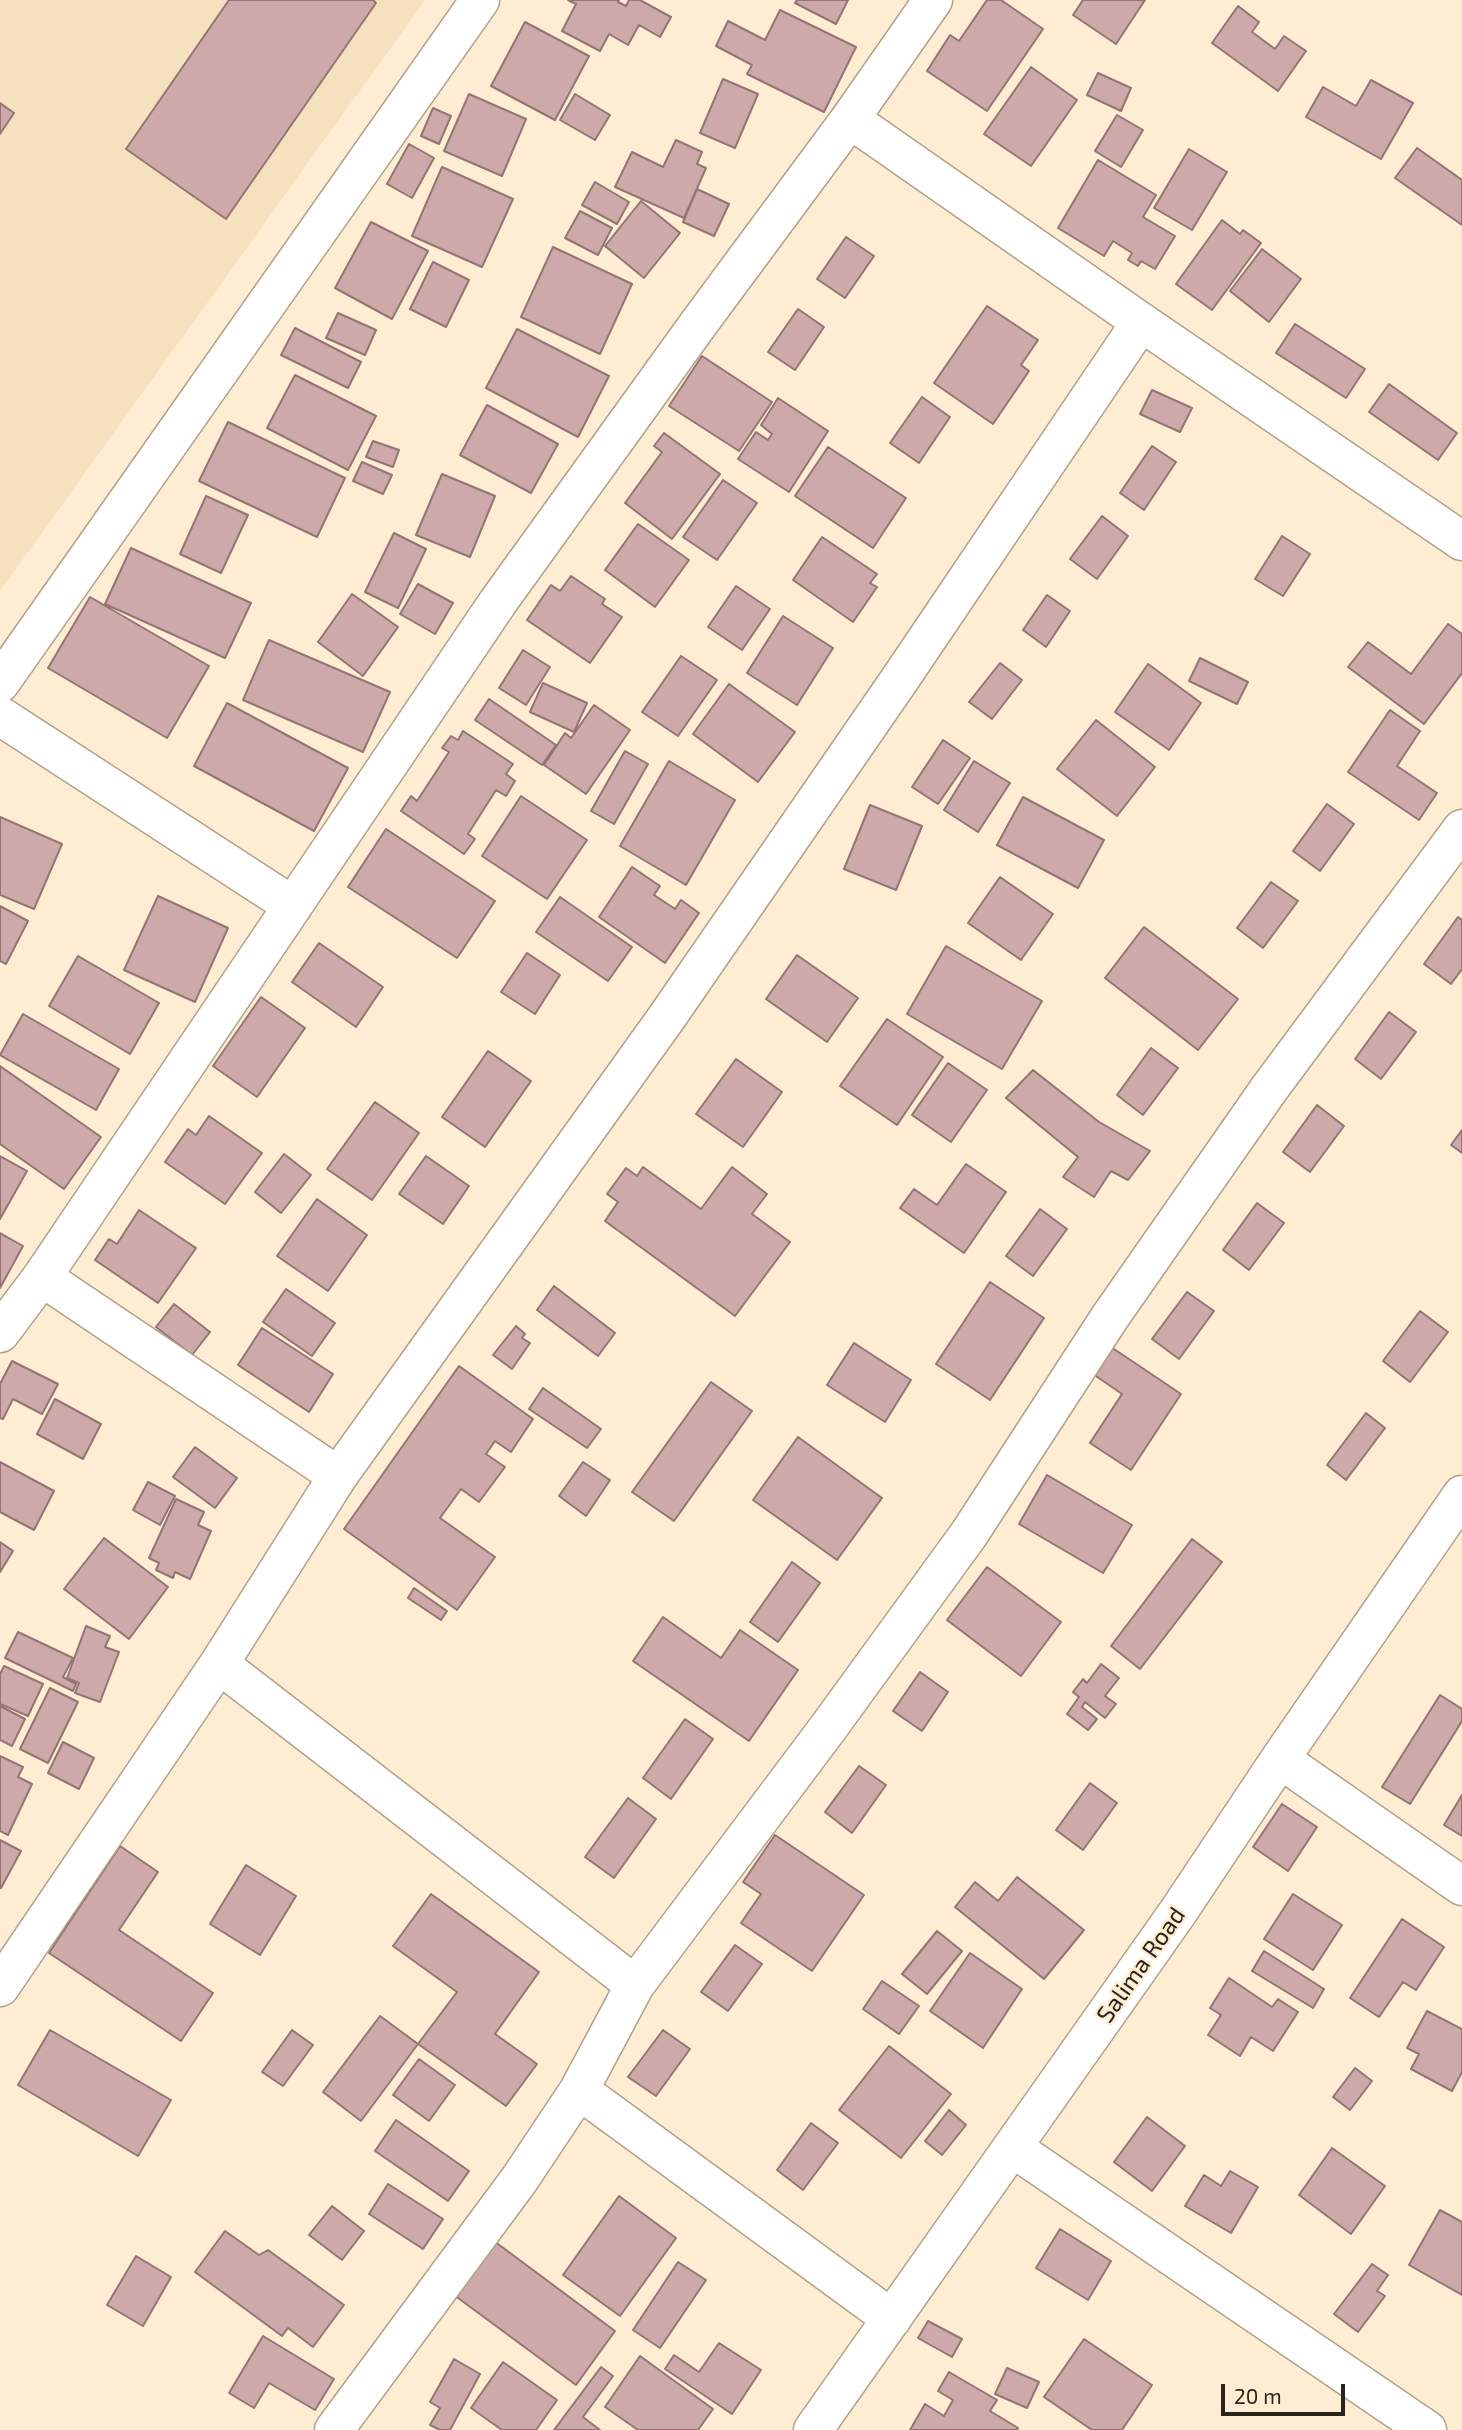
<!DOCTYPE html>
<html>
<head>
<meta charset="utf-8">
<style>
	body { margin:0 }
	#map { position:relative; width:1462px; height:2430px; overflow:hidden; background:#feedd2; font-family:"Exo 2",sans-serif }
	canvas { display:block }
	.scale { position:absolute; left:1221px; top:2384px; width:124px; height:32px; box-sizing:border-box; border:4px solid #292319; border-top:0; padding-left:9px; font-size:21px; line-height:24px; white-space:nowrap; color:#292319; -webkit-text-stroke:5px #feedd2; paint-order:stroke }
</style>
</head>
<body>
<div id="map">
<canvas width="1462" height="2430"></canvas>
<div class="scale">20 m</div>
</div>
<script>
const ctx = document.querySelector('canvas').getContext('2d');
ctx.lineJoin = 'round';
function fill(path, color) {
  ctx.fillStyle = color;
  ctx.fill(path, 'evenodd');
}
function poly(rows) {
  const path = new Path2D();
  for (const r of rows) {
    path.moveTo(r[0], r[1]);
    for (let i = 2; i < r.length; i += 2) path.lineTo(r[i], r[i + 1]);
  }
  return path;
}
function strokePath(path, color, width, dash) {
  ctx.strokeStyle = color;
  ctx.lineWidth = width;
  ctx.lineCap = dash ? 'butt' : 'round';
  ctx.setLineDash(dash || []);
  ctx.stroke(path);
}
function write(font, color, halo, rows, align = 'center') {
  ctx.font = font + ' "Exo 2",sans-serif';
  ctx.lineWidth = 5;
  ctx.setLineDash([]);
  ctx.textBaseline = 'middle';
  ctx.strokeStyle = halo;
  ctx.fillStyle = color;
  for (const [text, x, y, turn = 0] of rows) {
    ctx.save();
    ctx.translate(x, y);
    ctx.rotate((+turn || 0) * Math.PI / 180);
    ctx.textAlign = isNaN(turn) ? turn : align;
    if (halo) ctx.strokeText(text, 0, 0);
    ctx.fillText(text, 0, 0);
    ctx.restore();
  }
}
fill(poly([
	[0,0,425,0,0,591]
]), '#f6e1bf');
const building = poly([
	[229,0,373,0,376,3,226,219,126,149,229,0],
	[568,0,619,0,618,2,626,6,629,0,640,0,671,17,660,37,639,25,628,45,609,34,600,51,562,31,576,4,568,0],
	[797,0,848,0,836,24,795,3,797,0],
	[987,0,1001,0,1043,29,987,111,927,71,950,35,959,41,987,0],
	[1083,0,1145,0,1116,44,1073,15,1083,0],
	[1238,6,1259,22,1252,32,1275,49,1284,36,1306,51,1278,91,1212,43,1238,6],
	[780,10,856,47,824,112,747,74,752,65,716,46,728,21,765,40,780,10],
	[525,22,589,56,555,120,491,86,525,22],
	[1031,67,1077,100,1031,166,984,134,1031,67],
	[1098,73,1131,88,1121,111,1087,95,1098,73],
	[723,79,758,94,735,148,700,133,723,79],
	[1371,80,1413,103,1381,159,1306,117,1323,87,1356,106,1371,80],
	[469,94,526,119,502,176,444,151,469,94],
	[575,94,610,115,595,140,560,120,575,94],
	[0,103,14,113,0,134,0,103],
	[433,108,451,116,439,144,421,136,433,108],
	[1117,115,1143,130,1121,167,1095,151,1117,115],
	[676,140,702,152,697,164,706,168,684,218,615,187,632,152,663,167,676,140],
	[409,144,434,158,412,198,387,184,409,144],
	[1417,148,1462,180,1462,225,1395,178,1417,148],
	[1189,149,1227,172,1192,230,1154,208,1189,149],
	[1098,160,1156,195,1143,217,1175,236,1155,269,1141,261,1138,266,1128,260,1132,253,1113,241,1104,256,1058,228,1098,160],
	[442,167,513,199,482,267,412,236,442,167],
	[595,182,629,202,617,224,582,205,595,182],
	[697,189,729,204,714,236,683,222,697,189],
	[641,201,680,233,644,278,605,246,641,201],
	[580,211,612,228,598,255,565,238,580,211],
	[1222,220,1240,234,1243,230,1261,243,1212,310,1176,284,1222,220],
	[371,222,428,251,392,319,335,288,371,222],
	[846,237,874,256,845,298,817,279,846,237],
	[553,247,632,284,600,354,521,317,553,247],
	[1262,249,1301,279,1269,322,1230,291,1262,249],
	[433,262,469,280,446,327,410,309,433,262],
	[987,306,1038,340,1021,365,1029,371,993,424,934,383,987,306],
	[798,309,824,327,795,370,768,352,798,309],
	[338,313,376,330,365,355,326,338,338,313],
	[1295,324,1365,369,1346,398,1276,353,1295,324],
	[295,328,361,362,348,388,281,355,295,328],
	[517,329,609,376,578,437,486,388,517,329],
	[702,356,772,402,739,451,669,406,702,356],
	[295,375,376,416,348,470,267,428,295,375],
	[1389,384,1457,433,1438,460,1369,412,1389,384],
	[1152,390,1192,408,1180,432,1140,414,1152,390],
	[922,397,950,417,919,463,890,443,922,397],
	[778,398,828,431,789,492,738,459,756,432,768,440,772,434,761,425,778,398],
	[487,405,558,444,531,493,460,455,487,405],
	[228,422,345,478,317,537,199,481,228,422],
	[664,433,720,474,672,539,625,503,662,452,654,446,664,433],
	[373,441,399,450,393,467,366,457,373,441],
	[1152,446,1176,462,1144,510,1120,493,1152,446],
	[828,447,906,498,873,548,795,496,828,447],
	[362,462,392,475,383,494,353,481,362,462],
	[442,474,495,496,470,557,416,535,442,474],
	[723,480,757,503,717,560,683,537,723,480],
	[206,496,248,515,221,573,180,554,206,496],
	[1102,516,1128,536,1097,579,1070,559,1102,516],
	[638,524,689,560,655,607,605,570,638,524],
	[394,533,426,549,398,608,365,592,394,533],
	[1282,536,1310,554,1283,596,1255,579,1282,536],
	[822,537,877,574,870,583,877,587,853,622,793,580,822,537],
	[131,548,251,603,225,658,105,604,131,548],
	[571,576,605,599,602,604,622,617,590,663,527,620,551,585,560,591,571,576],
	[418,584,453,603,435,634,400,614,418,584],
	[736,586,770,609,742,650,708,627,736,586],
	[352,594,398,627,363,676,318,642,352,594],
	[1047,595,1070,611,1046,647,1023,630,1047,595],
	[90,597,209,666,167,738,48,668,90,597],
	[783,616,833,648,797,705,747,673,783,616],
	[1448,624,1462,634,1462,673,1424,724,1348,667,1368,642,1411,674,1448,624],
	[269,640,390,692,363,752,243,700,269,640],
	[523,650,550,667,526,705,499,688,523,650],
	[681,656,717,680,678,736,642,712,681,656],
	[1200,658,1248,682,1237,704,1189,681,1200,658],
	[1000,663,1022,680,992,719,969,702,1000,663],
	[1148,664,1201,703,1169,750,1115,712,1148,664],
	[543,683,587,703,574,732,530,712,543,683],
	[729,684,795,732,758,782,693,734,729,684],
	[489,699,556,745,542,765,475,720,489,699],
	[227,703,348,768,314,831,194,766,227,703],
	[594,705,630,730,586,794,544,765,565,733,571,738,594,705],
	[1390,710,1420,731,1397,766,1437,793,1419,820,1348,772,1390,710],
	[1096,720,1155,767,1117,816,1057,769,1096,720],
	[463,731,513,764,506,774,515,781,506,796,496,790,468,834,475,839,464,854,401,811,411,796,417,801,449,752,442,748,451,736,458,740,463,731],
	[943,740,970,758,938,804,912,787,943,740],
	[625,751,648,764,614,824,591,811,625,751],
	[669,761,735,800,686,885,620,846,669,761],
	[974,761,1010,783,978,832,944,810,974,761],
	[521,796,587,840,547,899,482,856,521,796],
	[1023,797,1104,840,1078,888,997,845,1023,797],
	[1327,804,1354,824,1320,871,1293,851,1327,804],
	[870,805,922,826,896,890,844,869,870,805],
	[0,817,62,844,34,909,0,895,0,817],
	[386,829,495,901,457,958,348,887,386,829],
	[632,867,660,886,654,895,675,909,681,900,699,913,665,963,599,917,632,867],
	[1000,877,1053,914,1021,960,968,923,1000,877],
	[1271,882,1298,901,1263,948,1237,928,1271,882],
	[158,896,228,928,195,1002,124,970,158,896],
	[560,897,632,947,608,981,536,932,560,897],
	[0,906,28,921,6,964,0,961,0,906],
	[1458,917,1462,920,1462,969,1451,984,1424,964,1458,917],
	[1144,927,1238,999,1198,1050,1105,978,1144,927],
	[319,943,383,987,356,1027,292,982,319,943],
	[946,946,1042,1001,1002,1069,907,1014,946,946],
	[527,953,560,975,535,1014,501,992,527,953],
	[797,955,858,998,827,1042,766,999,797,955],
	[78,956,159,1003,130,1054,49,1006,78,956],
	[261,997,305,1028,257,1097,213,1066,261,997],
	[1389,1012,1416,1032,1381,1079,1355,1059,1389,1012],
	[23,1014,119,1069,96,1110,0,1055,23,1014],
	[887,1019,943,1057,897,1125,840,1086,887,1019],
	[1151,1048,1178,1068,1143,1115,1117,1095,1151,1048],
	[488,1051,531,1081,485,1147,442,1117,488,1051],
	[736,1059,782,1092,743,1147,696,1114,736,1059],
	[948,1063,987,1090,951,1142,912,1115,948,1063],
	[0,1066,101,1137,64,1189,0,1144,0,1066],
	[1033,1070,1099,1122,1150,1151,1128,1180,1111,1171,1094,1197,1063,1177,1078,1157,1006,1098,1033,1070],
	[375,1102,419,1133,372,1200,327,1169,375,1102],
	[1317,1105,1344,1126,1310,1172,1283,1152,1317,1105],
	[209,1116,262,1153,225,1204,165,1162,188,1129,196,1135,209,1116],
	[1462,1130,1462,1153,1451,1145,1462,1130],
	[284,1154,311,1175,281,1213,255,1192,284,1154],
	[0,1156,27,1171,0,1219,0,1156],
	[426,1156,469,1186,443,1224,399,1194,426,1156],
	[966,1164,1006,1192,964,1253,900,1208,914,1189,937,1205,966,1164],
	[643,1167,701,1209,732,1167,767,1194,752,1214,790,1242,735,1316,605,1221,618,1202,607,1194,626,1168,637,1176,643,1167],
	[317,1199,367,1235,328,1291,277,1256,317,1199],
	[1257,1203,1284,1223,1249,1270,1223,1250,1257,1203],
	[1040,1209,1067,1229,1033,1276,1006,1256,1040,1209],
	[139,1210,196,1248,158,1303,95,1260,109,1239,117,1244,139,1210],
	[0,1233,23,1246,0,1288,0,1233],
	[990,1282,1044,1318,990,1400,936,1364,990,1282],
	[554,1286,615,1333,598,1356,537,1310,554,1286],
	[286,1289,335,1323,312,1356,263,1322,286,1289],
	[1187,1292,1214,1311,1179,1359,1152,1339,1187,1292],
	[174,1304,210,1332,192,1355,156,1327,174,1304],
	[1420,1311,1448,1332,1410,1382,1383,1361,1420,1311],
	[516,1326,525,1334,522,1338,530,1343,512,1369,493,1355,516,1326],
	[262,1328,333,1374,309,1412,238,1365,262,1328],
	[854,1343,911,1380,885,1422,827,1385,854,1343],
	[1111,1347,1181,1394,1131,1470,1090,1443,1122,1394,1093,1374,1111,1347],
	[12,1361,58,1384,42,1414,13,1399,3,1419,0,1418,0,1384,12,1361],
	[459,1366,533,1419,511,1452,495,1441,486,1454,505,1467,479,1502,461,1489,440,1518,495,1557,457,1610,344,1529,459,1366],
	[711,1382,752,1411,674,1521,632,1492,711,1382],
	[543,1388,601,1429,587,1448,529,1409,543,1388],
	[55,1399,101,1424,83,1459,37,1434,55,1399],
	[1366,1413,1385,1428,1346,1480,1327,1465,1366,1413],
	[798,1437,882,1498,837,1560,753,1500,798,1437],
	[195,1447,237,1478,215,1508,173,1477,195,1447],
	[0,1462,54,1491,34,1530,0,1512,0,1462],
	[583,1462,610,1480,586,1516,559,1496,583,1462],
	[1047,1475,1132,1525,1103,1573,1019,1524,1047,1475],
	[148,1482,175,1496,160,1525,133,1510,148,1482],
	[176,1499,204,1512,198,1525,211,1531,190,1579,175,1572,173,1578,156,1570,159,1563,149,1558,176,1499],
	[104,1538,168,1587,129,1639,64,1589,104,1538],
	[1192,1539,1222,1562,1140,1669,1111,1646,1192,1539],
	[0,1542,13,1551,0,1572,0,1542],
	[792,1562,820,1583,778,1642,750,1622,792,1562],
	[987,1567,1061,1622,1021,1676,947,1620,987,1567],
	[414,1588,447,1611,441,1620,408,1598,414,1588],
	[663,1617,721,1658,740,1630,798,1670,749,1741,633,1661,663,1617],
	[86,1626,110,1636,105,1647,119,1652,100,1702,75,1693,79,1683,67,1678,86,1626],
	[18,1632,73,1658,63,1677,76,1684,73,1691,5,1658,18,1632],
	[1101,1664,1119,1678,1105,1696,1116,1704,1105,1718,1085,1702,1082,1707,1097,1719,1088,1730,1067,1714,1079,1697,1073,1692,1083,1679,1087,1683,1101,1664],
	[4,1666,43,1684,28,1716,0,1704,0,1674,4,1666],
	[920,1672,948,1692,922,1731,893,1711,920,1672],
	[50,1688,78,1702,48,1763,20,1749,50,1688],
	[1440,1695,1462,1709,1462,1721,1410,1804,1382,1787,1440,1695],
	[0,1706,25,1719,12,1746,0,1740,0,1706],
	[685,1719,713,1739,671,1799,643,1778,685,1719],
	[63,1742,94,1758,79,1789,48,1773,63,1742],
	[0,1756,23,1767,18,1777,32,1784,8,1835,0,1831,0,1756],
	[859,1766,886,1785,852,1833,825,1812,859,1766],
	[1090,1783,1117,1803,1083,1850,1056,1830,1090,1783],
	[1462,1795,1462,1836,1444,1825,1462,1795],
	[628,1798,656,1819,614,1878,585,1857,628,1798],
	[1282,1804,1317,1827,1288,1871,1253,1847,1282,1804],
	[775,1835,864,1895,812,1971,741,1923,761,1894,743,1882,775,1835],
	[0,1840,21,1851,1,1888,0,1888,0,1840],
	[120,1846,158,1872,119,1930,213,1993,181,2041,49,1953,120,1846],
	[246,1865,296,1896,260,1955,210,1924,246,1865],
	[1017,1877,1084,1930,1044,1979,955,1907,975,1882,998,1901,1017,1877],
	[431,1894,539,1972,495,2034,537,2064,506,2106,418,2044,457,1992,393,1946,431,1894],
	[1293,1894,1342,1925,1313,1970,1264,1939,1293,1894],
	[1402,1919,1444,1947,1416,1990,1403,1982,1379,2017,1350,1998,1402,1919],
	[937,1931,962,1951,927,1994,902,1974,937,1931],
	[735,1945,762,1964,728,2011,701,1992,735,1945],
	[1264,1951,1324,1989,1313,2008,1252,1971,1264,1951],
	[970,1953,1022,1989,983,2048,930,2011,970,1953],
	[1229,1978,1272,2007,1278,1999,1298,2012,1273,2051,1251,2037,1240,2056,1208,2035,1221,2015,1210,2008,1229,1978],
	[882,1981,919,2006,899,2034,863,2009,882,1981],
	[1427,2011,1462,2029,1462,2072,1452,2091,1411,2069,1419,2054,1407,2048,1427,2011],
	[380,2016,418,2044,361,2121,323,2092,380,2016],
	[50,2030,171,2100,138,2156,18,2085,50,2030],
	[292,2030,313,2045,283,2086,262,2072,292,2030],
	[663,2030,690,2049,656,2096,628,2077,663,2030],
	[889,2046,951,2094,901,2158,839,2110,889,2046],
	[419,2059,455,2085,429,2121,393,2095,419,2059],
	[1355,2068,1372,2081,1350,2110,1333,2097,1355,2068],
	[949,2110,966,2125,942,2155,925,2141,949,2110],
	[1147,2117,1185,2146,1152,2191,1114,2162,1147,2117],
	[396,2120,469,2171,448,2201,375,2151,396,2120],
	[811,2123,838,2143,803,2190,777,2170,811,2123],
	[1332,2148,1385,2186,1351,2234,1299,2195,1332,2148],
	[1230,2171,1258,2187,1231,2233,1185,2206,1204,2175,1221,2186,1230,2171],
	[388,2184,443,2219,423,2249,369,2214,388,2184],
	[619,2196,676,2238,620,2316,563,2275,619,2196],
	[332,2206,364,2231,342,2260,309,2235,332,2206],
	[1440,2210,1462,2222,1462,2295,1409,2265,1440,2210],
	[1060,2229,1111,2261,1088,2300,1036,2268,1060,2229],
	[225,2231,259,2255,268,2250,344,2305,313,2347,288,2328,282,2336,195,2272,225,2231],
	[494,2241,615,2331,576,2385,454,2295,494,2241],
	[136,2256,171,2277,143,2326,107,2305,136,2256],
	[678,2262,706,2280,660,2348,633,2330,678,2262],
	[1372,2264,1388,2275,1377,2291,1385,2296,1358,2332,1334,2314,1372,2264],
	[928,2321,962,2339,952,2357,918,2338,928,2321],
	[263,2336,334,2379,315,2410,269,2383,254,2408,229,2393,263,2336],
	[1084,2339,1152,2385,1122,2430,1092,2430,1044,2397,1084,2339],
	[719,2343,761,2370,732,2414,665,2369,674,2355,699,2372,719,2343],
	[640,2356,713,2409,698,2430,638,2430,605,2407,640,2356],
	[454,2359,480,2374,450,2430,440,2430,430,2425,440,2408,430,2402,454,2359],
	[503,2362,557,2400,536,2430,502,2430,471,2408,503,2362],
	[601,2367,613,2376,583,2417,600,2430,554,2430,601,2367],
	[1007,2368,1039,2382,1027,2408,995,2394,1007,2368],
	[949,2372,997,2400,990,2411,1018,2428,1017,2430,910,2430,925,2404,944,2416,953,2400,938,2391,949,2372]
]);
fill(building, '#cdaaa9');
strokePath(building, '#947573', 2);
const minor = poly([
	[850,119,1141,322,1462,541],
	[0,683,480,0],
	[0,716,293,906],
	[42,1277,338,1476],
	[0,1333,42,1277,498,602,699,323,850,119,933,0],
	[219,1664,635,1985],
	[1280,1759,1462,1886],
	[0,1987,219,1664,338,1476,667,1017,900,679,1141,322],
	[579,2090,892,2319],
	[1013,2148,1427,2430],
	[334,2430,519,2180,579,2090,635,1985,828,1728,969,1534,1110,1317,1269,1089,1462,829],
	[813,2430,1178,1912,1280,1759,1462,1495]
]);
strokePath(minor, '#b1a188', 41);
strokePath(minor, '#fff', 38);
write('24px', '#292319', '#feedd2', [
	["Salima Road",1141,1965,-55]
]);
</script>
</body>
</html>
